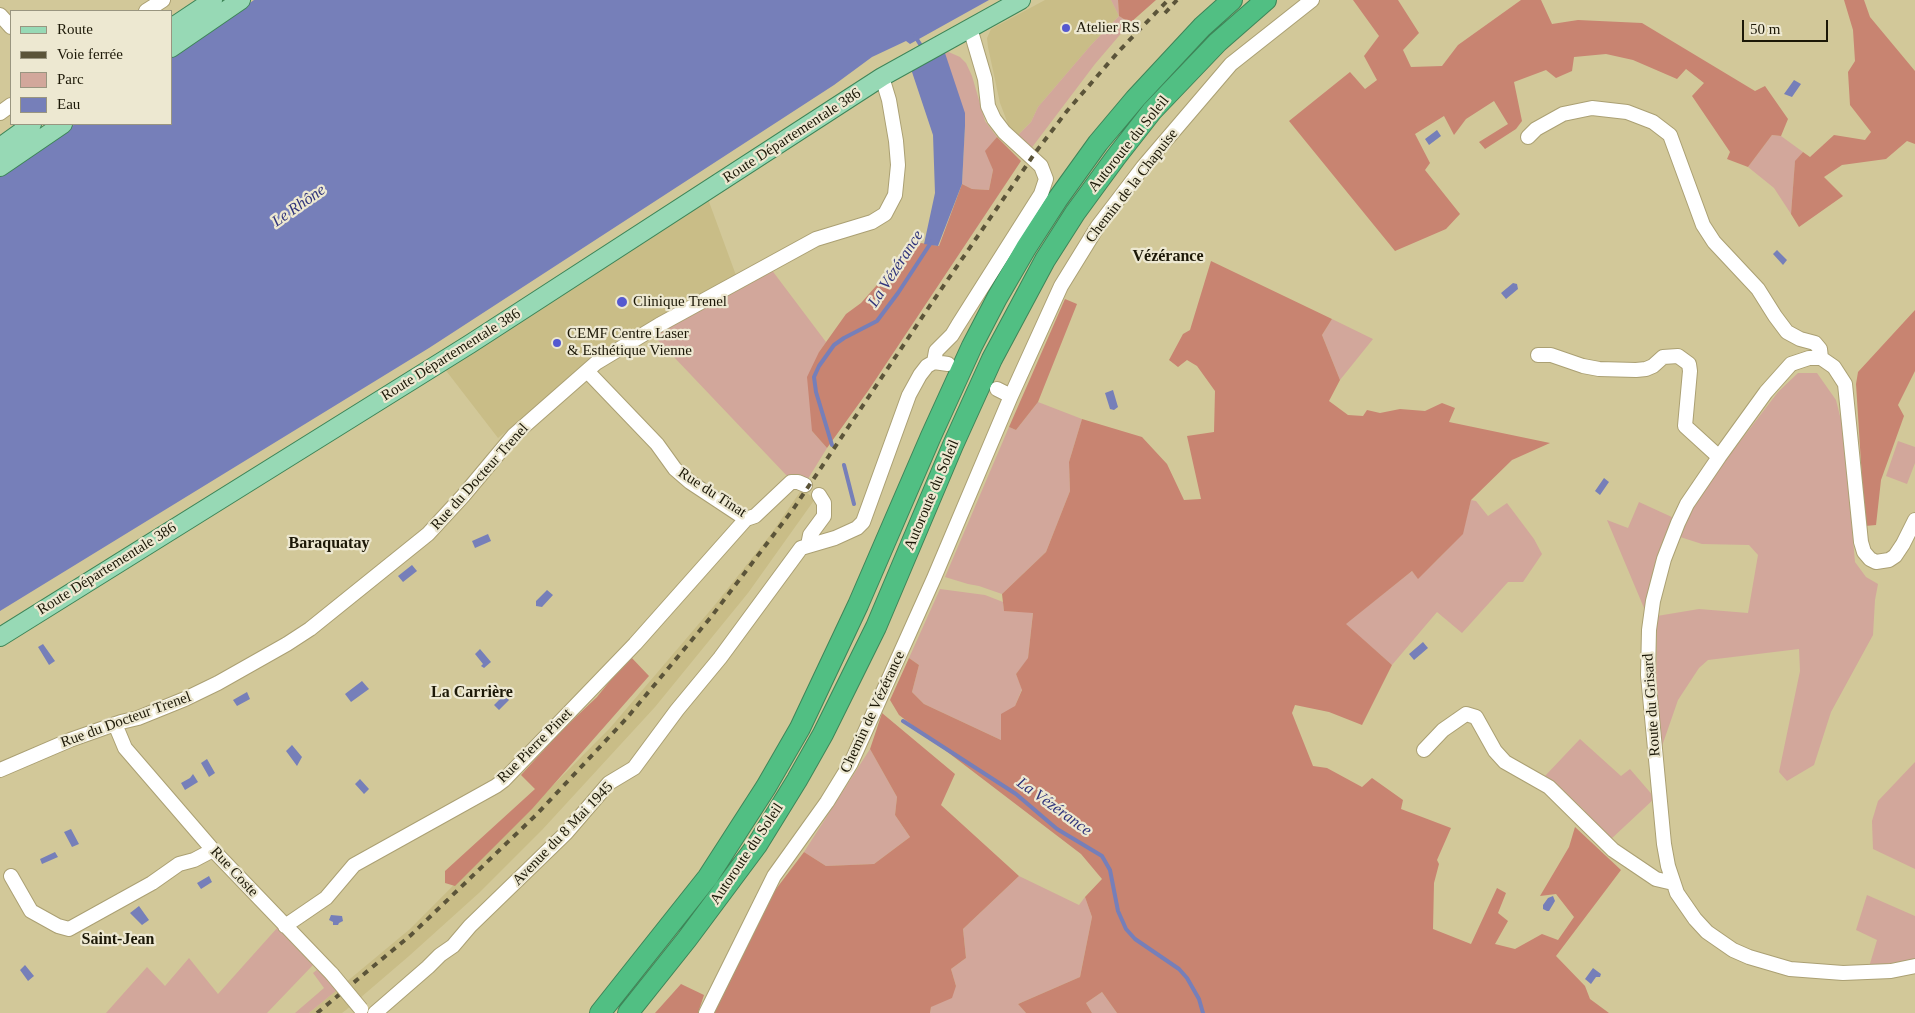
<!DOCTYPE html>
<html>
<head>
<meta charset="utf-8">
<style>
	body { margin:0 }
	#map { position:relative; width:1915px; height:1013px; overflow:hidden; background:#d2c899; font-family:Georgia,serif }
	canvas { display:block }
	.legend { position:absolute; left:10px; top:10px; width:162px; height:115px; box-sizing:border-box; background:#ede8d1; border:1px solid #999580; margin:0; padding:6px 9px; list-style:none; font-size:15px; color:#1c1807 }
	.legend li { display:flex; align-items:center; gap:10px; height:25px }
	.legend b { width:25px; border:1px solid #999580 }
	.scale { position:absolute; left:1742px; top:20px; width:86px; height:22px; box-sizing:border-box; border:2px solid #1c1807; border-top:0; padding-left:6px; font-size:15px; line-height:18px; white-space:nowrap; color:#1c1807; -webkit-text-stroke:4px #ede8d1; paint-order:stroke }
</style>
</head>
<body>
<div id="map">
<canvas width="1915" height="1013"></canvas>
<ul class="legend">
<li><b style="height:6px;background:#97d9b5"></b>Route</li>
<li><b style="height:6px;background:#5b5439"></b>Voie ferrée</li>
<li><b style="height:14px;background:#d2a79b"></b>Parc</li>
<li><b style="height:14px;background:#767fb9"></b>Eau</li>
</ul>
<div class="scale">50 m</div>
</div>
<script>
const ctx = document.querySelector('canvas').getContext('2d');
ctx.lineJoin = 'round';
function fill(path, color) {
  ctx.fillStyle = color;
  ctx.fill(path, 'evenodd');
}
function poly(rows) {
  const path = new Path2D();
  for (const r of rows) {
    path.moveTo(r[0], r[1]);
    for (let i = 2; i < r.length; i += 2) path.lineTo(r[i], r[i + 1]);
  }
  return path;
}
function strokePath(path, color, width, dash) {
  ctx.strokeStyle = color;
  ctx.lineWidth = width;
  ctx.lineCap = dash ? 'butt' : 'round';
  ctx.setLineDash(dash || []);
  ctx.stroke(path);
}
function write(font, color, halo, rows, align = 'center') {
  ctx.font = font + ' Georgia,serif';
  ctx.lineWidth = 4.5;
  ctx.setLineDash([]);
  ctx.textBaseline = 'middle';
  ctx.strokeStyle = halo;
  ctx.fillStyle = color;
  for (const [text, x, y, turn = 0] of rows) {
    ctx.save();
    ctx.translate(x, y);
    ctx.rotate((+turn || 0) * Math.PI / 180);
    ctx.textAlign = isNaN(turn) ? turn : align;
    if (halo) ctx.strokeText(text, 0, 0);
    ctx.fillText(text, 0, 0);
    ctx.restore();
  }
}
fill(poly([
	[1045,0,1111,0,1119,16,1091,45,1038,107,1031,122,1016,137,1008,124,1000,103,988,47,987,38,991,29],
	[708,199,737,278,530,412,498,438,444,368],
	[802,489,815,499,748,593,655,707,542,830,480,892,409,956,346,1010,342,1013,309,1013,410,929,610,728,714,606,771,534]
]), '#c9bd87');
fill(poly([
	[1111,0,1118,0,1119,16,1130,23,1095,64,1030,150,1016,137,1031,122,1038,107,1091,45,1119,16],
	[944,50,960,57,966,63,972,76,985,121,997,137,986,151,993,170,989,190,972,189,962,184,965,126],
	[1772,135,1781,136,1803,152,1795,162,1791,214,1774,188,1748,167],
	[771,269,826,342,819,352,812,431,827,448,806,482,788,477,653,335],
	[1332,319,1373,339,1340,380,1322,335],
	[1798,373,1817,373,1836,400,1843,428,1855,562,1866,577,1878,584,1875,600,1873,635,1831,712,1814,765,1787,781,1779,772,1800,671,1799,649,1708,660,1699,668,1678,700,1662,746,1656,687,1657,616,1699,609,1748,613,1758,555,1749,545,1702,544,1677,536,1692,509,1728,457,1778,392],
	[1038,402,1082,419,1069,462,1070,491,1046,552,1002,594,979,586,968,584,945,577,1009,427,1016,430],
	[1898,441,1915,447,1915,463,1907,484,1886,476],
	[1471,500,1476,501,1488,516,1507,503,1534,539,1542,554,1523,582,1508,582,1462,633,1437,612,1392,665,1345,624,1412,571,1418,578,1438,559,1462,534],
	[1639,502,1674,518,1655,569,1644,608,1607,520,1628,528],
	[940,589,985,595,1003,602,1004,611,1033,612,1028,659,1016,674,1022,689,1001,740,924,704,912,692,919,665,909,658],
	[1580,739,1621,776,1630,769,1655,798,1610,840,1584,812,1585,811,1553,781,1545,776],
	[870,749,897,797,895,815,910,837,874,864,826,866,804,852],
	[1915,762,1915,869,1873,849,1872,821,1878,801],
	[1019,876,1079,905,1085,897,1092,917,1080,977,1018,1004,1026,1013,930,1013,931,1007,956,986,951,969,966,958,963,929],
	[1867,895,1915,916,1915,959,1869,967,1877,940,1856,930],
	[278,927,313,965,267,1013,106,1013,147,967,165,986,189,958,218,994],
	[318,969,337,990,309,1013,295,1013,324,988,313,973],
	[1102,992,1117,1013,1092,1013,1086,1003]
]), '#d2a79b');
fill(poly([
	[1118,0,1156,0,1130,23,1119,16],
	[1353,0,1398,0,1419,33,1403,50,1411,67,1442,66,1458,45,1521,0,1541,0,1552,24,1578,20,1642,23,1755,91,1765,86,1788,119,1781,136,1772,135,1748,167,1727,159,1730,152,1692,96,1704,83,1686,69,1677,79,1633,60,1606,54,1574,57,1572,71,1556,78,1546,70,1514,82,1522,121,1516,129,1485,149,1479,142,1508,124,1494,101,1466,119,1454,135,1444,116,1415,134,1430,163,1425,170,1460,214,1446,229,1395,251,1289,121,1350,72,1365,89,1377,80,1364,56,1379,36],
	[1844,0,1864,0,1870,17,1915,71,1915,144,1907,141,1886,159,1842,165,1824,177,1843,196,1799,227,1791,214,1795,161,1803,152,1810,157,1834,135,1865,140,1871,132,1850,105,1848,72,1855,61,1853,30],
	[997,137,1021,161,868,391,827,448,812,431,807,377,819,352,846,314,861,303,915,242,939,246,962,184,972,189,989,190,993,170,985,151],
	[1211,261,1332,319,1322,335,1340,380,1329,401,1348,415,1363,416,1367,410,1380,413,1400,409,1425,411,1442,403,1455,408,1449,422,1550,443,1512,460,1471,500,1463,534,1418,579,1412,571,1346,624,1392,665,1362,725,1329,712,1295,705,1292,713,1313,766,1327,768,1362,787,1372,778,1403,800,1401,809,1451,828,1437,860,1439,864,1434,883,1433,929,1471,944,1497,888,1506,893,1498,913,1508,921,1495,944,1515,949,1542,934,1558,940,1574,917,1556,894,1540,896,1569,847,1575,827,1621,870,1556,956,1585,986,1590,999,1609,1013,1117,1013,1102,992,1086,1003,1092,1013,1026,1013,1018,1004,1080,977,1092,917,1085,897,1102,879,1081,854,899,715,890,700,909,658,919,665,912,692,924,704,1001,740,1001,714,1015,706,1022,690,1016,674,1028,658,1033,613,1004,611,1002,594,1046,552,1070,491,1069,462,1082,419,1142,437,1167,464,1184,500,1201,499,1187,436,1214,432,1215,391,1197,366,1187,360,1178,367,1169,360,1183,334,1190,330],
	[1065,299,1077,304,1038,402,1016,430,1009,427],
	[1915,310,1915,371,1898,405,1904,416,1881,480,1876,525,1865,526,1856,384,1858,372],
	[630,656,649,676,532,809,455,886,445,883,445,871,535,789,521,775,561,731,597,697],
	[882,713,955,774,941,805,1019,876,963,929,966,958,951,969,956,986,952,998,931,1007,930,1013,711,1013,770,897,804,852,826,866,874,864,910,837,895,815,897,797,870,749],
	[681,984,704,995,698,1013,655,1013]
]), '#c88471');
fill(poly([
	[254,0,989,0,910,44,906,41,872,57,834,85,429,348,0,611,0,176,75,124,171,124,171,57],
	[944,50,965,113,965,126,962,184,938,246,924,244,935,193,933,135,911,69],
	[1794,80,1801,84,1792,97,1784,94],
	[1437,130,1441,136,1429,145,1425,139],
	[1777,250,1787,260,1783,265,1773,254],
	[1513,283,1517,284,1518,289,1506,299,1501,293],
	[1113,390,1118,407,1114,410,1110,409,1105,393],
	[1604,478,1609,482,1600,495,1595,491],
	[488,534,491,541,475,548,472,541],
	[412,565,417,571,403,582,398,576],
	[547,590,553,595,542,607,536,606,536,601],
	[1423,642,1428,648,1414,660,1409,654],
	[43,644,55,661,49,665,38,647],
	[480,649,491,662,484,668,481,666,483,664,475,654],
	[362,681,369,689,351,702,345,694],
	[247,692,250,699,237,706,233,700],
	[504,695,509,700,499,710,494,705],
	[292,745,302,757,297,766,286,751],
	[207,759,215,773,209,777,201,763],
	[193,774,198,782,185,790,181,783,190,778],
	[360,779,369,789,364,794,355,784],
	[71,829,79,844,72,847,64,832],
	[55,852,58,857,42,864,40,859],
	[209,876,212,882,201,889,197,883],
	[1553,896,1555,901,1549,911,1547,911,1543,909,1543,905,1548,898],
	[139,906,149,920,142,925,130,913],
	[331,915,342,916,343,921,339,923,338,925,333,925,333,922,329,920],
	[25,965,34,976,28,981,20,970],
	[1593,968,1601,974,1600,977,1596,977,1591,984,1585,979]
]), '#767fb9');
strokePath(poly([
	[915,36,923,49],
	[832,445,816,392,814,377,819,366,834,345,844,338,877,321,898,293,932,241],
	[844,465,854,504],
	[903,721,1016,794,1057,829,1102,856,1110,870,1118,911,1126,929,1135,939,1179,969,1187,978,1199,999,1203,1013]
]), '#767fb9', 4);
const minor = poly([
	[146,11,163,0],
	[0,15,11,27],
	[0,113,11,105],
	[1528,137,1536,129,1563,114,1592,108,1627,112,1653,122,1670,135,1703,225,1714,242,1758,289,1775,316,1787,332,1800,339,1815,343,1820,349,1821,358],
	[1538,355,1551,355,1583,366,1599,369,1636,370,1646,369,1653,366,1663,357,1678,356,1689,364,1690,371,1685,426,1719,457],
	[934,362,936,351,952,335,958,325,1041,194,1046,179,1041,166,1004,132,994,119,988,106,985,79,970,28],
	[588,372,657,444,675,469,690,482,746,519,755,516,791,482,798,482,805,485],
	[997,389,1011,396],
	[1915,520,1903,544,1895,556,1889,560,1876,562,1870,559,1864,552,1861,542,1845,384,1834,367,1821,358,1809,358,1791,364,1766,392,1719,457,1687,504,1678,523,1664,559,1653,601,1649,630,1648,675,1664,844,1668,866,1677,893,1695,919,1707,932,1733,950,1749,957,1790,969,1843,973,1891,971,1915,966],
	[808,545,810,535,824,516,824,503,819,495],
	[115,724,125,748,213,850,332,974],
	[1424,750,1443,730,1466,714,1476,717,1495,751,1505,762,1549,787,1613,850,1656,879,1673,883],
	[0,770,70,740,121,722,138,718,185,699,218,683,287,644,310,629,428,534,463,496,514,435,596,363,659,325,816,239,872,222,885,214,895,195,898,165,896,141,889,100,882,77],
	[11,876,31,911,58,926,69,929,152,883,179,864,194,860,213,850],
	[285,926,326,898,354,865,496,786,504,780,635,644,746,519],
	[375,1013,428,967,440,955,453,946,470,926,566,833,609,783,634,768,677,710,720,658,801,548,835,538,857,528,863,522,909,395,920,375,927,366,934,362,948,364],
	[706,1013,774,876,827,802,851,763,934,578,1011,396,1061,286,1098,226,1143,167,1231,64,1312,0]
]);
const major = poly([
	[171,28,213,0],
	[171,48,241,0],
	[0,147,32,124],
	[0,167,63,124],
	[0,637,470,344,882,77,1021,0]
]);
const highway = poly([
	[600,1013,708,877,766,787,800,728,858,605,931,436,972,346,997,298,1026,248,1057,200,1098,143,1135,99,1202,27,1232,0],
	[628,1013,687,939,757,845,797,780,823,734,876,627,953,445,992,359,1045,260,1075,213,1116,157,1152,111,1218,42,1266,0]
]);
strokePath(minor, '#aba073', 16);
strokePath(major, '#3e8558', 20);
strokePath(highway, '#3e8558', 22);
strokePath(minor, '#fff', 14);
strokePath(major, '#97d9b5', 18);
strokePath(highway, '#51bf83', 20);
strokePath(poly([
	[1165,13,1177,0],
	[317,1013,411,935,537,814,626,719,711,617,794,508,931,304,1035,153,1067,111,1119,51,1168,0]
]), '#5b5439', 4, [6, 6]);
const minorBridge = poly([
	[332,974,361,1009]
]);
strokePath(minorBridge, '#aba073', 16, []);
strokePath(minorBridge, '#fff', 14);
for (const [x, y, r, color] of [
	[1066,28,5,"#5559d0"],
	[622,302,6,"#5559d0"],
	[557,343,5,"#5559d0"]
]) {
  const dot = new Path2D();
  dot.arc(x, y, r, 0, 2 * Math.PI);
  ctx.fillStyle = color;
  ctx.fill(dot);
  strokePath(dot, '#ede8d1', 2);
}
write('15px', '#1c1807', '#ede8d1', [
	["Atelier RS",1076,28],
	["Clinique Trenel",633,302],
	["CEMF Centre Laser",567,334],
	["& Esthétique Vienne",567,351]
], 'left');
write('15px', '#1c1807', '#ede8d1', [
	["Route Départementale 386",792,136,-33],
	["Autoroute du Soleil",1129,144,-51],
	["Chemin de la Chapuise",1132,186,-52],
	["Route Départementale 386",451,355,-32],
	["Rue du Docteur Trenel",480,477,-48],
	["Rue du Tinat",712,493,33],
	["Autoroute du Soleil",932,495,-67],
	["Route Départementale 386",107,569,-32],
	["Route du Grisard",1652,705,-94],
	["Chemin de Vézérance",873,712,-65],
	["Rue du Docteur Trenel",126,720,-20],
	["Rue Pierre Pinet",535,746,-45],
	["Avenue du 8 Mai 1945",563,834,-46],
	["Autoroute du Soleil",747,854,-56],
	["Rue Coste",234,872,47]
]);
write('italic 16px', '#30347b', '#ede8d1', [
	["Le Rhône",299,206,-35],
	["La Vézérance",896,269,-57],
	["La Vézérance",1054,807,36]
]);
write('bold 16px', '#1c1807', '#ede8d1', [
	["Vézérance",1168,257],
	["Baraquatay",329,544],
	["La Carrière",472,693],
	["Saint-Jean",118,940]
]);
</script>
</body>
</html>
